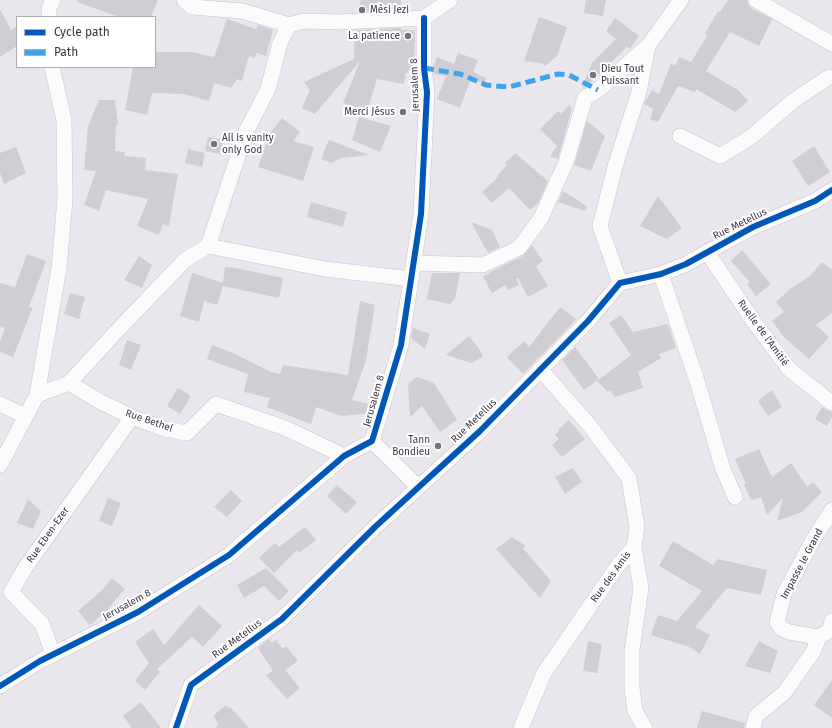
<!DOCTYPE html>
<html>
<head>
<meta charset="utf-8">
<style>
	body { margin:0 }
	#map { position:relative; width:832px; height:728px; overflow:hidden; background:#eae6ee; font-family:"Fira Sans",sans-serif }
	canvas { display:block }
	.legend { position:absolute; left:16px; top:16px; width:140px; height:52px; box-sizing:border-box; background:#fff; border:1px solid #b1aeb3; margin:0; padding:5px 7px; list-style:none; font-size:12px; color:#3b3442 }
	.legend li { display:flex; align-items:center; gap:8px; height:20px }
	.legend b { width:20px; border:1px solid #b1aeb3 }
</style>
</head>
<body>
<div id="map">
<canvas width="832" height="728"></canvas>
<ul class="legend">
<li><b style="height:5px;background:#0057b8"></b>Cycle path</li>
<li><b style="height:5px;background:#3fa3ec"></b>Path</li>
</ul>
</div>
<script>
const ctx = document.querySelector('canvas').getContext('2d');
ctx.lineJoin = 'round';
function fill(path, color) {
  ctx.fillStyle = color;
  ctx.fill(path, 'evenodd');
}
function poly(rows) {
  const path = new Path2D();
  for (const r of rows) {
    path.moveTo(r[0], r[1]);
    for (let i = 2; i < r.length; i += 2) path.lineTo(r[i], r[i + 1]);
  }
  return path;
}
function strokePath(path, color, width, dash) {
  ctx.strokeStyle = color;
  ctx.lineWidth = width;
  ctx.lineCap = dash ? 'butt' : 'round';
  ctx.setLineDash(dash || []);
  ctx.stroke(path);
}
function write(font, color, halo, rows, align = 'center') {
  ctx.font = font + ' "Fira Sans",sans-serif';
  ctx.lineWidth = 4;
  ctx.setLineDash([]);
  ctx.textBaseline = 'middle';
  ctx.strokeStyle = halo;
  ctx.fillStyle = color;
  for (const [text, x, y, turn = 0] of rows) {
    ctx.save();
    ctx.translate(x, y);
    ctx.rotate((+turn || 0) * Math.PI / 180);
    ctx.textAlign = isNaN(turn) ? turn : align;
    if (halo) ctx.strokeText(text, 0, 0);
    ctx.fillText(text, 0, 0);
    ctx.restore();
  }
}
fill(poly([
	[78,0,158,0,151,17,119,17,77,2],
	[361,0,401,0,401,10,358,12],
	[586,0,606,0,603,16,584,13],
	[728,0,747,0,748,4,751,8,772,19,759,46,730,32,706,71,738,90,748,101,735,112,696,89,695,92,678,86,658,122,650,119,653,109,644,104,652,90,659,94,671,64,676,65,679,57,691,62,707,36,705,34,718,11,720,12],
	[0,9,11,30,17,26,17,46,0,57],
	[539,17,567,27,557,56,545,66,541,63,524,61],
	[615,18,639,36,630,49,627,47,587,86,582,89,592,63,616,39,606,31],
	[227,19,256,29,258,25,273,30,266,56,256,53,255,58,249,56,242,81,237,79,231,88,214,83,209,101,184,94,152,93,147,115,125,110,133,67,155,67,155,52,192,52,214,57],
	[401,28,401,30,415,30,414,71,408,70,408,73,406,73,404,84,377,79,367,111,343,103,360,61,315,114,302,108,310,90,304,82,354,59,355,30],
	[458,53,478,60,473,72,486,78,485,83,470,81,460,108,437,99,446,76,434,74,433,67,437,57,454,64],
	[99,100,115,100,118,125,116,125,115,151,125,152,124,156,146,158,145,170,178,174,169,226,163,224,159,235,137,226,148,199,106,190,99,211,84,205,96,171,84,170,88,126],
	[569,105,572,108,558,159,550,156,557,146,540,129,558,111,561,114],
	[359,117,391,126,380,152,352,140],
	[282,118,300,132,293,141,314,147,303,181,258,167,270,133],
	[587,121,605,136,591,171,574,165],
	[208,137,223,140,220,154,205,151],
	[329,140,369,155,342,158,331,163,321,159],
	[814,146,830,172,808,186,792,161],
	[16,147,26,173,4,184,0,173,0,153],
	[188,149,205,153,202,167,185,163],
	[515,153,548,181,538,203,530,210,509,188,492,203,482,192,498,177,497,176,507,165,505,163],
	[563,191,587,206,585,211,558,202],
	[658,196,682,228,667,239,640,226],
	[311,202,347,212,343,227,307,217],
	[471,222,492,230,500,247,488,253],
	[532,245,543,261,536,266,548,286,528,297,518,278,516,279,519,285,508,290,505,285,492,293,483,277,496,269,523,256],
	[742,250,771,284,756,296,747,284,750,282,731,261],
	[27,254,46,261,29,307,33,307,13,357,0,352,0,341,5,328,0,327,0,283,15,287],
	[139,256,152,265,142,288,124,280],
	[822,262,832,270,832,313,816,325,829,337,809,359,785,338,772,321,784,312,776,302,790,289,810,276],
	[225,267,241,269,283,278,279,298,223,286,217,305,204,301,199,322,180,316,192,273,223,283],
	[432,273,460,273,455,299,450,304,427,299],
	[70,293,85,297,79,319,64,314],
	[360,301,375,305,366,360,352,400,373,405,371,413,341,416,316,407,311,424,267,407,270,398,244,392,248,374,207,359,212,345,233,353,271,372,280,374,283,365,348,375],
	[560,307,576,319,569,327,523,374,507,357,524,341,529,347],
	[621,315,633,332,668,324,676,348,659,354,661,358,638,372,643,388,615,397,610,390,608,392,597,381,631,355,609,323],
	[413,328,430,334,425,349,411,338],
	[469,336,480,350,483,357,471,363,446,355],
	[127,340,141,345,131,370,119,365],
	[575,347,599,379,584,390,562,360],
	[417,377,434,383,457,420,440,432,422,406,410,417,408,384],
	[178,388,191,396,180,414,167,406],
	[772,390,782,407,768,416,758,401],
	[822,407,827,410,832,412,832,417,827,426,815,419],
	[569,420,585,439,562,457,552,445,559,439,555,435,559,431,558,430],
	[759,449,772,477,791,463,807,487,813,482,822,492,802,512,777,521,783,498,767,515,761,497,751,500,744,485,746,484,735,459],
	[573,468,582,482,565,494,555,477],
	[337,485,357,502,346,514,327,496],
	[231,490,242,501,227,517,214,507],
	[108,498,121,503,112,526,99,521],
	[28,499,41,511,33,529,17,523],
	[305,527,316,540,299,553,297,550,274,573,259,558,275,543,279,547],
	[512,537,526,546,523,548,551,581,540,598,496,549],
	[673,541,713,565,718,559,767,570,761,595,727,588,695,627,710,635,700,654,689,647,651,635,658,615,677,621,702,591,659,566],
	[266,568,289,591,279,601,264,586,244,598,237,585],
	[112,578,125,589,105,612,90,625,78,611,99,593],
	[199,605,222,626,203,647,192,637,157,669,160,672,145,690,135,681,149,663,135,642,153,629,164,645],
	[269,639,272,643,276,640,282,648,287,647,298,661,285,670,300,688,287,699,266,675,273,671,258,648],
	[588,641,602,644,597,673,583,671],
	[759,641,778,651,770,673,745,666],
	[832,680,832,718,814,705],
	[141,702,161,728,132,728,123,716],
	[226,705,229,708,230,707,249,728,216,728,218,723,213,716],
	[702,711,745,723,744,728,697,728]
]), '#d1cdd5');
const minor = poly([
	[184,0,192,7,242,11,289,25,304,21,339,22,424,18,450,0],
	[756,0,832,44],
	[49,17,49,8,53,0],
	[680,136,720,156,751,137,793,101,829,77],
	[208,246,325,269,411,279],
	[707,252,754,322,789,369,832,403],
	[414,263,483,265,519,248,541,218,566,162,585,98,598,90,648,46,681,0],
	[661,274,697,381,723,469,735,497],
	[620,283,600,226,616,163,639,92,648,46],
	[69,383,115,333,185,260,208,246,246,132,268,89,280,43,289,25],
	[37,395,69,383,101,402,132,417,165,429,187,433,216,404,285,428,344,456],
	[0,404,25,416],
	[372,441,418,487],
	[0,465,37,395,59,268,65,199,64,120,52,67],
	[634,547,641,588,632,650,632,688,635,711,645,728],
	[819,637,789,632,781,628,777,622,784,594,813,540,832,510],
	[53,654,42,624,11,592,25,568,132,417],
	[0,686,40,661,138,612,229,555,344,456,372,441,401,345,421,214,427,92,424,68,424,18],
	[176,728,191,685,282,619,375,527,480,431,588,321,620,283,661,274,686,264,753,227,815,201,832,190],
	[521,728,544,673,619,564,634,547,637,527,629,478,590,426,540,369],
	[753,728,756,716,784,693,813,652,819,637,830,630,832,621]
]);
strokePath(minor, '#c8c3cc', 16);
strokePath(minor, '#fcfbfc', 15);
strokePath(poly([
	[424,68,460,74,486,85,509,87,558,74,569,75,598,90]
]), '#3fa3ec', 5, [10, 5]);
strokePath(poly([
	[0,686,40,661,138,612,229,555,344,456,372,441,401,345,421,214,427,92,424,68,424,18],
	[176,728,191,685,282,619,375,527,480,431,588,321,620,283,661,274,686,264,753,227,815,201,832,190]
]), '#0057b8', 6);
for (const [x, y, r, color] of [
	[362,10,4,"#78727e"],
	[408,36,4,"#78727e"],
	[593,75,4,"#78727e"],
	[403,112,4,"#78727e"],
	[214,144,4,"#78727e"],
	[438,446,4,"#78727e"]
]) {
  const dot = new Path2D();
  dot.arc(x, y, r, 0, 2 * Math.PI);
  ctx.fillStyle = color;
  ctx.fill(dot);
  strokePath(dot, '#fff', 1.5);
}
write('10px', '#3b3442', '#fff', [
	["Mèsi Jezi",370,10],
	["La patience",400,36,"right"],
	["Dieu Tout",601,69],
	["Puissant",601,81],
	["Merci Jésus",395,112,"right"],
	["All is vanity",222,138],
	["only God",222,150],
	["Tann",430,440,"right"],
	["Bondieu",430,452,"right"]
], 'left');
write('10px', '#3b3442', '#fff', [
	["Jerusalem 8",415,85,-92],
	["Rue Metellus",740,224,-26],
	["Ruelle de l'Amitié",763,333,54],
	["Jerusalem 8",374,401,-74],
	["Rue Bethel",149,421,19],
	["Rue Metellus",474,421,-44],
	["Rue Eben-Ezer",48,535,-55],
	["Impasse le Grand",802,564,-62],
	["Rue des Amis",611,577,-54],
	["Jerusalem 8",127,605,-29],
	["Rue Metellus",237,639,-36]
]);
</script>
</body>
</html>
